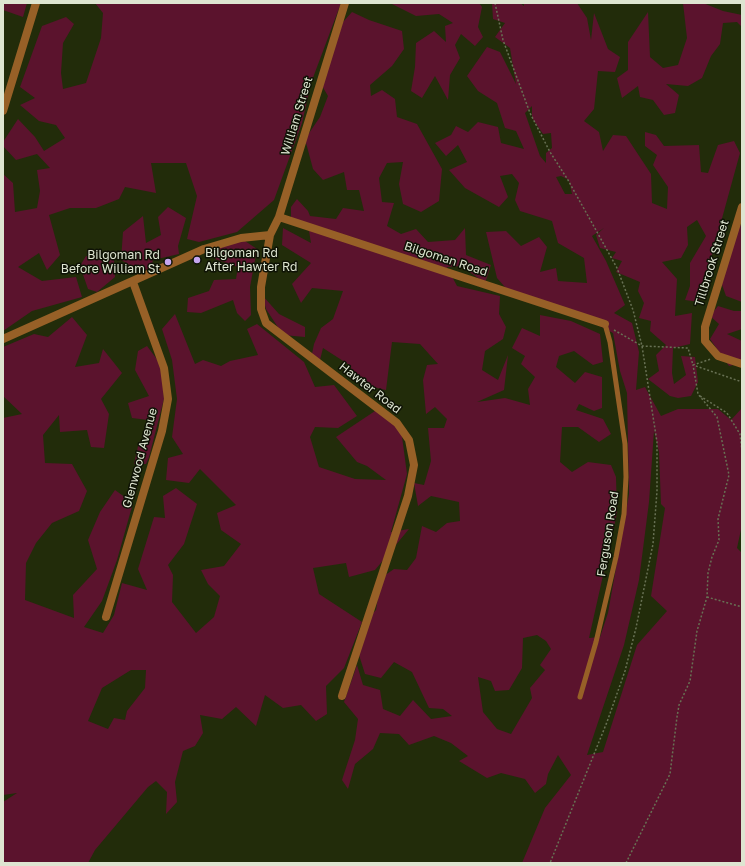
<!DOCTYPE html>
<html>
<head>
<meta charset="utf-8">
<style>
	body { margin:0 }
	#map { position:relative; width:745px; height:866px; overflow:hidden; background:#222c0a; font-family:"Golos Text",sans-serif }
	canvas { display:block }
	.frame { position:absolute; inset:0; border:4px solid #dee5d1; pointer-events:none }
</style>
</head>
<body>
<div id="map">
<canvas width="745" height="866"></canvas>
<div class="frame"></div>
</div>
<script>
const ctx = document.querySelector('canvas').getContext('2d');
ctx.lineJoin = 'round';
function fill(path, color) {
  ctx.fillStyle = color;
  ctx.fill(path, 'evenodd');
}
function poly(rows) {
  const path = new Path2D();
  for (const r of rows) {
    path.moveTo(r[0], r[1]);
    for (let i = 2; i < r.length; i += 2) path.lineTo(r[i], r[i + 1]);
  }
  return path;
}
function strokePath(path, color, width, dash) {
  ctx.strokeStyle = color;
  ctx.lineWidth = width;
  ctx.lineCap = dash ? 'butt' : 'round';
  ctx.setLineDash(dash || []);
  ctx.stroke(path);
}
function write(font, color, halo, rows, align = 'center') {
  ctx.font = font + ' "Golos Text",sans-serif';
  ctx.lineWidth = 3;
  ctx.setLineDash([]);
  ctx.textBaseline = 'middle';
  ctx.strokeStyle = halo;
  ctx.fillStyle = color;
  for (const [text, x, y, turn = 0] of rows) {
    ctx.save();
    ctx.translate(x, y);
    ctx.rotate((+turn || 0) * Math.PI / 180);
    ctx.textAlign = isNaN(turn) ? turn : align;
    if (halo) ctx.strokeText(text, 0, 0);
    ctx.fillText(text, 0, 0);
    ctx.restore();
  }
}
fill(poly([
	[3,3,27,3,23,17,3,10],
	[95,3,341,3,311,83,302,123,274,200,237,232,199,242,187,239,197,196,186,163,151,163,156,193,125,187,119,199,96,208,70,208,49,215,60,255,47,270,39,253,18,267,42,281,76,277,82,297,32,311,3,331,3,174,13,183,15,212,37,208,40,191,37,170,50,168,37,154,16,160,3,146,3,142,18,119,35,137,44,151,65,138,56,125,39,121,20,105,35,98,20,87,42,26,66,17,74,24,63,43,61,73,63,89,86,83,101,38,103,13],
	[390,3,479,3,482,7,478,27,483,37,475,46,461,34,455,45,460,58,450,75,448,100,435,76,422,98,411,91,415,67,416,43,434,31,446,42,445,26,453,23,439,14,416,16],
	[492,3,520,3,524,6,524,3,577,3,587,18,591,40,594,13,608,49,620,57,615,72,598,71,594,109,584,121,599,132,603,151,613,135,626,136,651,174,652,203,667,209,668,187,653,165,657,155,645,146,645,132,656,135,664,146,699,145,701,172,708,173,718,145,734,141,740,153,699,302,685,300,690,286,690,263,706,236,697,220,687,227,688,245,681,258,662,262,677,279,675,316,692,313,690,344,673,348,672,373,674,384,686,375,681,356,695,357,698,382,691,396,678,398,670,396,648,379,659,371,656,355,666,345,650,331,651,321,639,318,644,303,638,291,640,282,616,272,622,261,612,258,616,252,600,248,596,235,604,228,592,236,606,261,625,305,614,313,632,323,639,352,636,390,645,387,661,416,678,409,718,409,731,420,742,408,742,525,737,548,742,553,742,863,522,863,545,808,571,775,558,755,548,774,546,784,535,793,525,779,501,773,487,778,459,761,468,756,451,743,434,736,409,745,399,734,380,733,373,749,355,764,348,789,342,780,355,740,358,719,344,702,357,665,363,685,380,690,383,709,400,716,413,700,431,719,452,716,443,709,429,708,412,672,394,662,381,678,365,674,359,655,364,622,376,610,381,578,394,569,407,570,416,558,422,526,436,532,447,523,460,521,459,502,431,496,418,506,414,483,424,485,431,461,428,428,444,428,447,419,435,407,426,414,423,380,427,365,438,364,420,344,392,342,386,390,373,387,351,374,351,366,323,348,319,364,312,354,314,344,321,328,333,319,343,291,312,288,301,303,292,284,311,263,282,245,283,228,311,243,309,231,291,219,291,207,297,199,308,211,310,216,336,219,343,208,364,211,359,190,347,190,344,172,323,180,313,169,305,139,320,117,328,96,321,84,343,22,352,12,369,20,402,31,404,49,392,66,370,85,371,96,382,90,395,99,397,117,417,124,442,169,439,201,421,212,403,204,399,184,403,162,387,163,379,178,382,202,394,203,387,226,401,234,416,229,428,242,455,240,465,228,466,255,491,265,485,283,461,266,447,267,457,286,500,296,499,314,506,327,503,339,485,351,482,370,498,380,508,355,504,390,477,402,505,398,530,405,528,389,535,377,521,364,525,356,512,348,522,328,540,336,540,315,571,321,600,334,603,362,593,365,574,351,559,356,556,367,575,383,585,372,602,377,602,408,594,411,579,404,576,410,603,419,611,434,599,442,578,427,562,427,560,462,572,472,588,462,611,465,616,477,617,513,589,638,600,637,608,613,629,494,627,393,620,371,613,333,596,324,511,294,497,278,486,232,506,231,521,246,539,237,547,247,540,272,556,268,558,281,587,283,584,258,558,243,552,221,520,211,515,200,519,183,512,174,500,176,508,197,499,207,465,188,449,170,467,162,458,145,446,156,435,143,451,135,456,126,468,132,478,122,498,127,501,143,524,149,516,131,505,128,497,103,478,91,467,76,487,47,500,52,516,84,510,48,495,37,505,23,493,19],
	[532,106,532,118,543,134,551,133,552,148,546,153,546,163,540,156,525,113],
	[561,176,569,180,572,194,565,194,556,177],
	[654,431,659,452,661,504,665,508,651,596,667,611,637,645,603,752,587,755,624,645,639,580,649,502],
	[537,635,546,641,551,649,540,665,545,670,530,688,532,698,511,734,497,729,483,712,478,677,491,681,495,691,509,690,522,668,523,638],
	[683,3,703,3,723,11,742,15,742,27,737,22,723,23,720,44,711,56,702,78,688,86,666,84,679,95,675,113,664,115,653,100,640,97,638,86,622,98,617,78,628,70,628,42,648,12,650,57,663,68,678,65,687,38],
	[168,207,186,218,178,246,179,254,153,260,151,267,142,272,121,260,123,232,143,216,146,243,161,235,158,217],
	[742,223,742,302,726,296,721,282,733,237],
	[245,241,257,249,250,287,251,315,245,321,237,313,233,300,201,313,187,312,188,298,209,291,214,280,236,279,238,267,215,259,217,245],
	[86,256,114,260,115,277,97,292,88,289,80,266],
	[262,295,279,314,305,327,305,337,283,335,266,309],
	[718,306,734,311,742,311,742,329,727,334,742,341,742,363,729,366,710,339,719,324,710,316],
	[175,314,195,364,203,360,221,366,230,361,258,355,247,329,257,324,304,362,315,387,334,385,357,416,338,428,315,427,310,437,319,467,355,479,386,480,367,466,357,462,336,437,381,407,401,429,407,474,391,532,409,529,375,570,349,577,346,563,313,568,319,594,362,622,344,668,326,686,327,714,316,721,301,705,283,708,265,695,256,726,236,707,222,719,200,715,203,733,195,746,183,751,175,782,177,802,166,814,167,792,156,781,148,787,95,850,88,863,3,863,3,802,17,793,3,795,3,418,22,414,3,396,3,347,34,334,48,337,72,317,87,335,75,367,99,363,103,349,122,373,101,399,109,414,104,448,91,447,87,430,60,432,59,415,43,435,45,463,72,464,87,491,79,511,52,523,36,543,26,563,25,600,74,618,73,595,97,569,88,540,100,512,115,490,133,503,117,560,102,601,84,627,103,633,114,615,122,583,147,590,138,569,154,517,165,518,163,496,176,488,197,504,184,544,168,565,173,575,172,602,196,633,214,617,220,596,208,584,201,570,224,566,241,544,221,530,217,513,236,505,200,469,189,483,166,480,168,458,183,454,172,437,177,399,172,360,162,329],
	[131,670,146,670,145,688,127,711,125,720,114,718,108,729,88,721,102,688],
	[147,346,162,366,164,399,149,457,146,464,134,464,139,442,143,441,148,435,148,420,132,418,128,403,149,396,135,370,138,351]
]), '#5b132d');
strokePath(poly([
	[495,3,503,40,530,113,550,152,568,180,617,268,633,310,642,346,657,442,657,491,653,544,636,628,625,671,607,722,550,863],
	[614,330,642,346,688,348,693,365,711,359],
	[700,396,727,413,740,434,742,451],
	[707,597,742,607],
	[626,863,670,774,677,717,679,705,690,681,697,631,707,597,708,573,712,557,719,540,718,519,729,475,717,417,698,394,693,365,742,382]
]), '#687154', 1.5, [2, 2]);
strokePath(poly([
	[580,697,596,642,616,557,624,514,626,477,625,444,610,342,605,324]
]), '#976027', 5);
strokePath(poly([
	[3,111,36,3],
	[742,207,705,327,705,341,718,356,742,364],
	[279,217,605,324],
	[3,339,204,249,241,238,270,235],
	[106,617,162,431,168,399,164,368,133,282],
	[342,696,408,496,414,465,409,440,397,423,266,323,261,309,261,287,270,235,279,217,345,3]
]), '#976027', 8);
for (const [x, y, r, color] of [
	[197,260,4,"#c5a6f0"],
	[168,262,4,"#c5a6f0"]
]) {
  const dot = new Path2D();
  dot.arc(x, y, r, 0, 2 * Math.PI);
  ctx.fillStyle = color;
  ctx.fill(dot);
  strokePath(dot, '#0e1205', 1.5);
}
write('12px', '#dee5d1', '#0e1205', [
	["William Street",297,116,-73],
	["Bilgoman Road",446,259,18],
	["Tillbrook Street",712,263,-73],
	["Hawter Road",370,388,38],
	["Glenwood Avenue",140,458,-75],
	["Ferguson Road",608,534,-81]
]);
write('12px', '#dee5d1', '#0e1205', [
	["Bilgoman Rd",205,253],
	["After Hawter Rd",205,267],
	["Bilgoman Rd",160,255,"right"],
	["Before William St",160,269,"right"]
], 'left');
</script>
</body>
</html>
